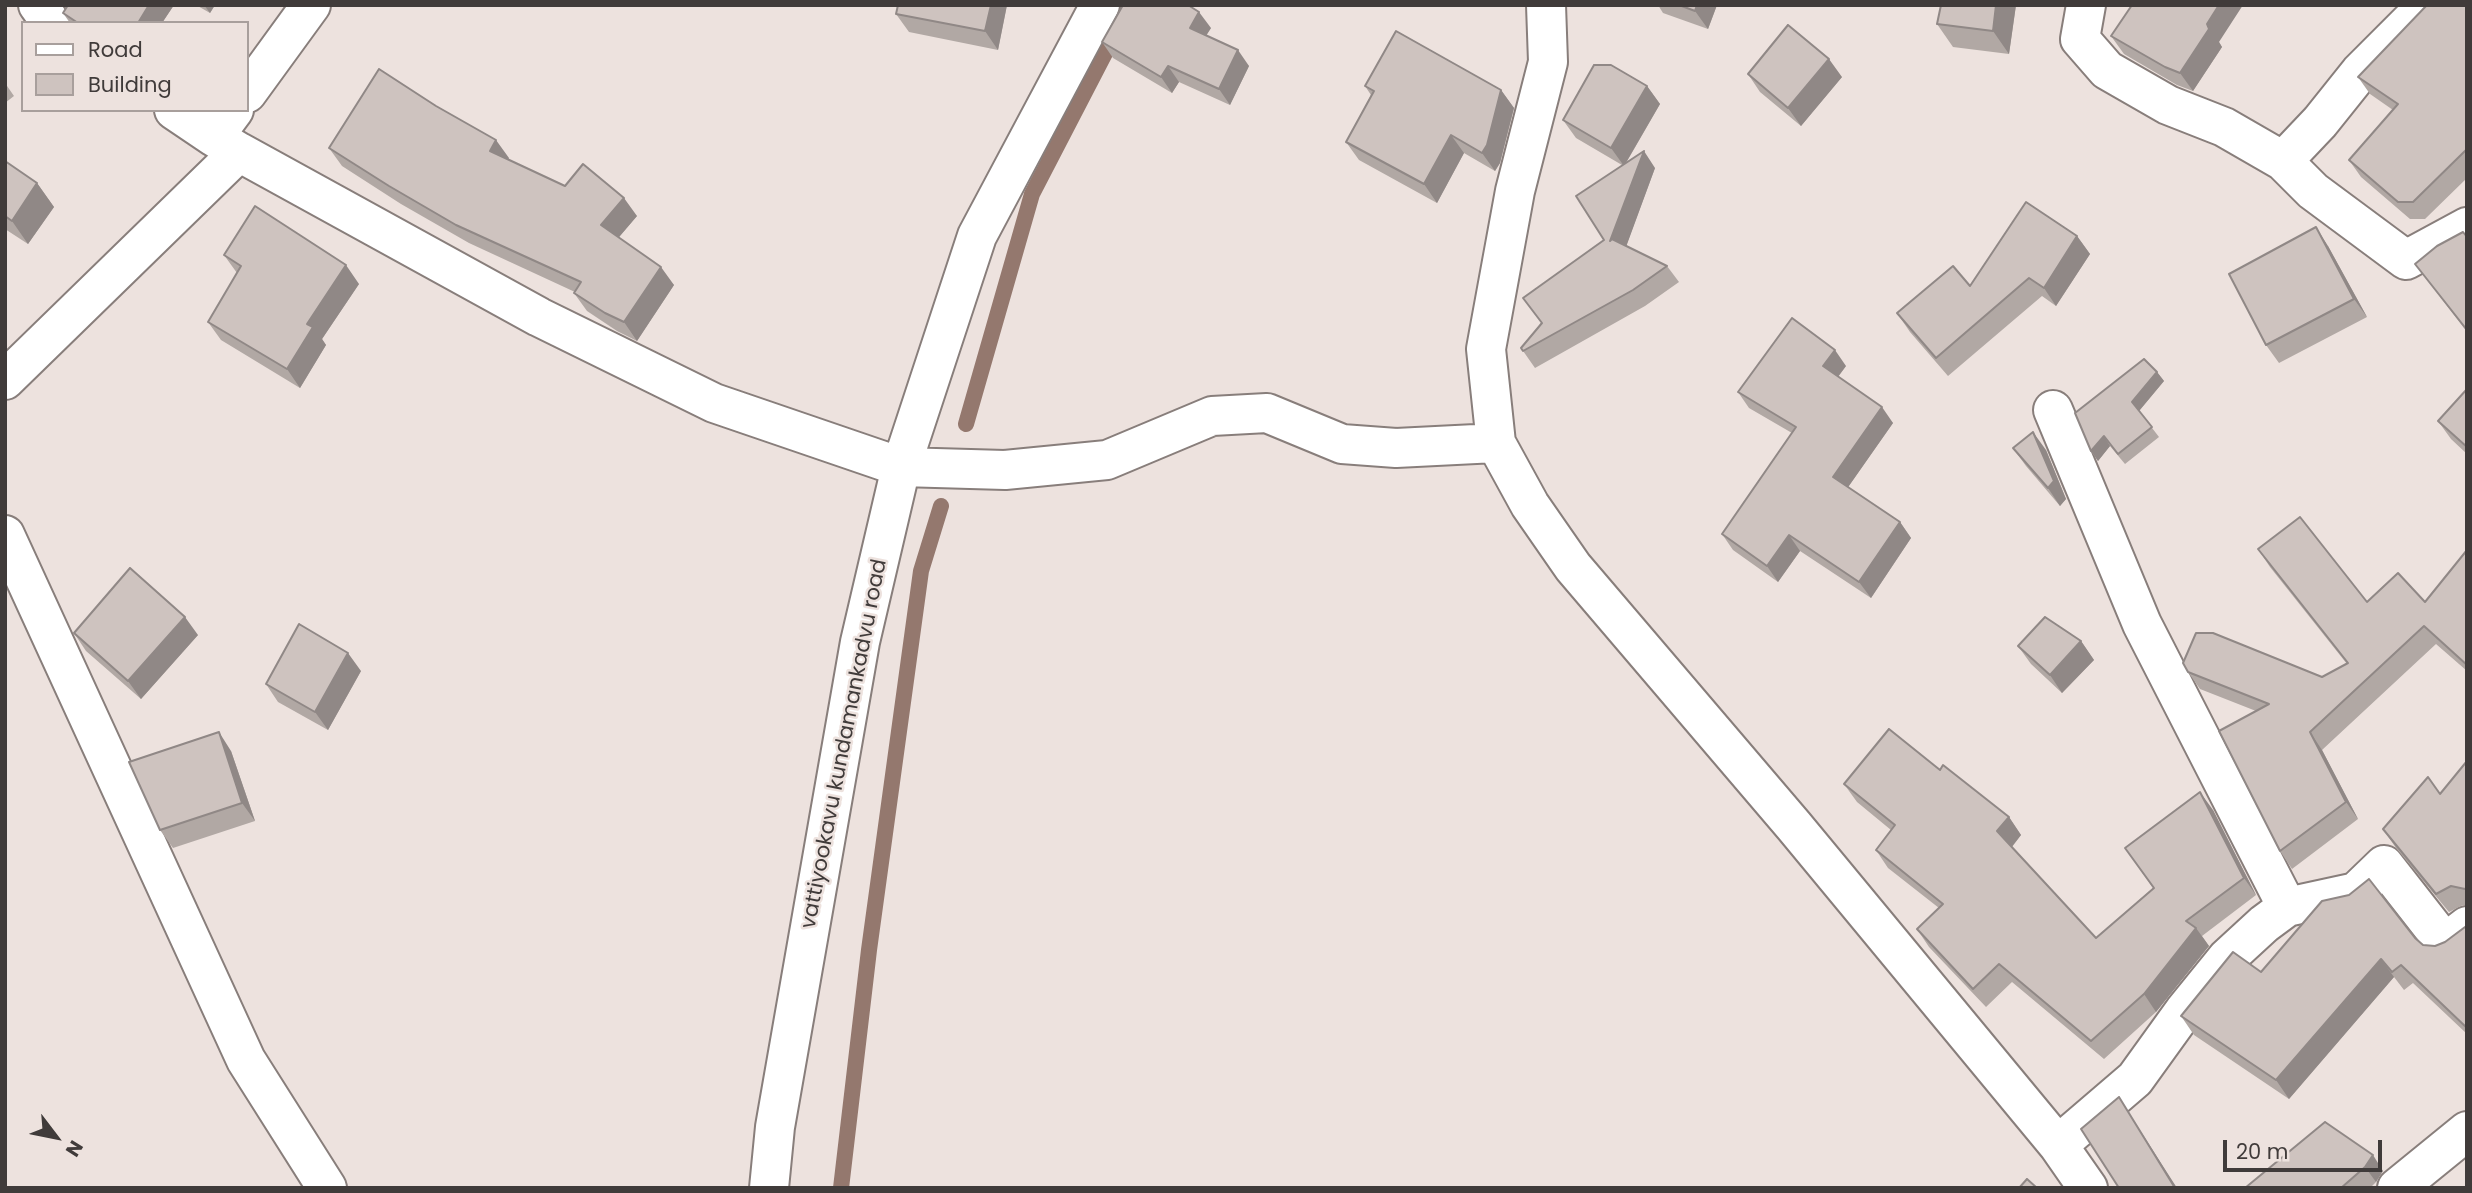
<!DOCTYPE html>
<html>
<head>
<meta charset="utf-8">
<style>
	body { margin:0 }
	#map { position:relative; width:2472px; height:1193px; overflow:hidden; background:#ede2de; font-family:Poppins,sans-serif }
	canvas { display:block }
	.frame { position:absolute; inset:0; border:7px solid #403b3a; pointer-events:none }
	.legend { position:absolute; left:21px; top:21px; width:228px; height:91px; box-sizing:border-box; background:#ede2de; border:2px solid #a89f9c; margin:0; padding:9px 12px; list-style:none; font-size:21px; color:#403b3a }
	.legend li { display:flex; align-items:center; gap:14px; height:35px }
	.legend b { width:35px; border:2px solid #a89f9c }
	.north { position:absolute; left:21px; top:1102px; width:70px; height:70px; -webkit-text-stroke:5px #ede2de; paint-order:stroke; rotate:122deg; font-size:19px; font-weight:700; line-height:28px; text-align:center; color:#403b3a }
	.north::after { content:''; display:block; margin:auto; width:24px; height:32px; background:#403b3a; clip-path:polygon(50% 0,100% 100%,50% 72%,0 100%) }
	.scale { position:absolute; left:2223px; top:1140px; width:159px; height:32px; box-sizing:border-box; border:4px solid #403b3a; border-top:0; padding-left:9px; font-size:21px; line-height:24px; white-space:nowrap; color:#403b3a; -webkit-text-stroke:5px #ede2de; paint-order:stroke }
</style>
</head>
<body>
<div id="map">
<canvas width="2472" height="1193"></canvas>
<div class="frame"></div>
<ul class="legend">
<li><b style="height:9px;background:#fff"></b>Road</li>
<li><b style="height:19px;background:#cec3bf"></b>Building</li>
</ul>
<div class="north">N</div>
<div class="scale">20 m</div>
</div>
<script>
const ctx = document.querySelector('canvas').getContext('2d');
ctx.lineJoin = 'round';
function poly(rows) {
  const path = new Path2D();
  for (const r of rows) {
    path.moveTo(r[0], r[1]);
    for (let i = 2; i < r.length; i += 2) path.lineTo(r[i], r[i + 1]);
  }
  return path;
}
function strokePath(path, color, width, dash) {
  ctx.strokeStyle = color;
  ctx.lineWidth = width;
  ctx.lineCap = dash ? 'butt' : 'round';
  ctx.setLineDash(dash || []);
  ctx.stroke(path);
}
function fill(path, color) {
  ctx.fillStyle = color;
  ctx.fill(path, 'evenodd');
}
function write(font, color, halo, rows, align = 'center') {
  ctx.font = font + ' Poppins,sans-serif';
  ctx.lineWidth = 5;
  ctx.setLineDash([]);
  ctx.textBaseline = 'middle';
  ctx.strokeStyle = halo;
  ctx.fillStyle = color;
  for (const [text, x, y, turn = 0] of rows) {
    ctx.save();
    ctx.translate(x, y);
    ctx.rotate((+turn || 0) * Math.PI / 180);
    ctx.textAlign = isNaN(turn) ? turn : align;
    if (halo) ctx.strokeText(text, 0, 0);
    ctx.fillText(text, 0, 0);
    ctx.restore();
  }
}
strokePath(poly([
	[966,424,1032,194,1130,5],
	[841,1188,869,950,921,571,941,506]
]), '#94786e', 16);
const minor = poly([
	[38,5,51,23],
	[1546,5,1548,62,1515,191,1486,349,1496,443,1530,505,1573,567,1794,826,2058,1145,2088,1188],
	[2086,5,2080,39,2107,70,2168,105,2224,127,2283,161,2320,122,2360,72,2427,5],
	[247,93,311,5],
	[174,110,214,137],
	[239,152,539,317,714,403,901,467,1005,470,1107,460,1212,416,1267,413,1342,444,1396,448,1496,443],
	[2283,161,2313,191,2406,260,2467,227],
	[5,380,239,152,214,137,234,110],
	[2053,410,2142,624,2287,907],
	[5,535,246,1060,327,1188],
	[2058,1145,2135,1079,2184,1011,2227,958,2264,924,2287,907,2356,892,2384,865,2445,943,2467,926],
	[769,1188,775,1127,860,642,901,467,977,236,1100,5],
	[2397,1188,2467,1131]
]);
strokePath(minor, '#887e7b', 42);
strokePath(minor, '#fff', 38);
fill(poly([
	[68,5,174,5,162,23,70,23,63,13],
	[196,5,215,5,210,13],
	[898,5,1007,5,998,50,909,32,896,14],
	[1658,5,1717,5,1708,29,1663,13],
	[2016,5,2009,54,1953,47,1937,24],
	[2467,5,2467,178,2425,219,2410,219,2361,177,2349,160,2393,110,2370,94,2358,77],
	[1211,28,1206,35,1249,66,1230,105,1179,82,1172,93,1113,58,1102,42],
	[2111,36,2219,42,2222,47,2193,91,2177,85,2124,54],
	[1748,74,1842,77,1801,126,1760,92],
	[5,83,14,96,5,103],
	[1365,86,1501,90,1514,108,1500,163,1495,171,1464,153,1437,203,1359,160,1346,142,1371,95],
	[1647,86,1660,104,1626,163,1655,168,1626,246,1667,266,1679,282,1645,306,1535,368,1521,348,1541,323,1604,240,1622,165,1576,138,1563,120],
	[329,148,509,158,508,159,565,186,637,216,619,237,674,285,637,341,617,331,587,311,574,293,575,292,469,243,401,204,342,166],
	[5,161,37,183,54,207,28,244,5,229],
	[2077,236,2090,254,2056,306,2042,296,1948,376,1910,332,1897,313,1970,286],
	[2467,237,2467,332,2415,264],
	[2328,246,2367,317,2279,363,2266,345],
	[224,255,359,284,322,339,326,345,300,388,221,340,208,322,237,273],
	[1846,366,1838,377,1893,423,1848,487,1900,522,1911,538,1871,598,1800,551,1778,582,1733,550,1722,534,1792,433,1749,408,1738,392],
	[2157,372,2164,381,2139,411,2159,437,2125,464,2110,446,2098,461,2091,451],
	[2467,389,2467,454,2451,439,2438,421],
	[2013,448,2046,450,2066,499,2060,506,2026,466],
	[2258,549,2367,602,2425,602,2467,550,2467,671,2436,644,2322,750,2358,819,2292,869,2280,851,2256,711,2200,689,2188,672,2322,677,2347,664,2270,567],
	[74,633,198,635,141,699,86,651],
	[2081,641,2094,660,2062,693,2031,664,2018,646],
	[361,671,328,730,278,702,266,684],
	[231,751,255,821,173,848,160,830],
	[2467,761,2467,905,2463,905,2449,912,2396,848,2383,829,2440,794],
	[1940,770,2009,817,2021,835,2012,847,2096,938,2153,888,2125,848,2213,810,2256,895,2202,936,2209,946,2156,1012,2104,1059,2012,982,1986,1007,1929,947,1917,929,1939,908,1888,868,1876,850,1891,830,1857,802,1844,784],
	[2467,929,2467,1034,2413,983,2404,990,2394,977,2289,1099,2194,1035,2181,1016,2261,972,2415,938,2423,945,2435,946,2445,942],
	[2325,1122,2383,1171,2376,1182,2370,1188,2245,1188]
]), '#b1a8a4');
fill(poly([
	[149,5,174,5,162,23,138,23],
	[204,5,215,5,210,13],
	[991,5,1007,5,998,50,985,31],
	[1697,5,1717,5,1708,29,1695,11],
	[1996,5,2016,5,2009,54,1993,31],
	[2219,5,2243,5,2219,42,2222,47,2193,91,2180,73,2207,24],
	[1199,12,1211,28,1201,44,1190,28],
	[1238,50,1249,66,1230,105,1219,89],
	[1829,59,1842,77,1801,126,1788,108],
	[1168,66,1179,82,1172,93,1161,77],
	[1647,86,1660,104,1624,166,1611,148],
	[1501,90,1514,108,1500,163,1495,171,1482,153],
	[1451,135,1464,153,1437,203,1424,184],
	[496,140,509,158,502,169,490,151],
	[1644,151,1655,168,1622,258,1610,241],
	[37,183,54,207,28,244,12,221],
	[624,198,637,216,614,243,601,225],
	[2316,227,2328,246,2367,317,2354,299],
	[2077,236,2090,254,2056,306,2044,288],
	[346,265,359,284,322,339,326,345,300,388,287,369,307,324],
	[661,267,674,285,637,341,624,322],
	[1835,350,1846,366,1834,382,1823,366],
	[2157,372,2164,381,2139,411,2132,402],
	[1882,407,1893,423,1844,493,1833,477],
	[2033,432,2046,450,2066,499,2060,506,2048,488],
	[2104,436,2110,446,2098,461,2091,451],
	[1900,522,1911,538,1871,598,1859,582],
	[1789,535,1800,551,1778,582,1767,566],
	[185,617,198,635,141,699,128,681],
	[2081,641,2094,660,2062,693,2050,675],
	[348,653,361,671,328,730,315,712],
	[219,732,231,751,255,821,242,803],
	[2310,732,2322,750,2358,819,2346,802],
	[2200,792,2213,810,2256,895,2244,878],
	[2009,817,2021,835,2010,849,1997,831],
	[2196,928,2209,946,2156,1012,2144,994],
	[2381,959,2394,977,2289,1099,2276,1080],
	[2119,1097,2129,1113,2177,1188,2175,1188],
	[2373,1155,2383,1171,2376,1182,2365,1167]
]), '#908886');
const building = poly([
	[68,5,149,5,138,23,78,23,63,13,68,5],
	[898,5,991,5,985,31,896,14,898,5],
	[1123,5,1188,5,1199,12,1190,28,1238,50,1219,89,1168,66,1161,77,1102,42,1123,5],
	[1679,5,1697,5,1695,11,1679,5],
	[1941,5,1996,5,1993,31,1937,24,1941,5],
	[2132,5,2219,5,2207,24,2209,29,2180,73,2165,67,2111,36,2132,5],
	[2427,5,2467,5,2467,149,2413,202,2398,202,2349,160,2398,104,2358,77,2427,5],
	[1788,25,1829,59,1788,108,1748,74,1788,25],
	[1396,31,1501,90,1487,145,1482,153,1451,135,1424,184,1346,142,1374,91,1365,86,1396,31],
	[1594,65,1611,65,1647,86,1611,148,1563,120,1594,65],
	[379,69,436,106,496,140,490,151,565,186,583,164,624,198,601,225,661,267,624,322,605,313,574,293,581,282,456,225,389,186,329,148,379,69],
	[1644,151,1610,241,1612,239,1667,266,1633,290,1523,351,1521,348,1542,323,1523,298,1604,240,1576,196,1644,151],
	[5,161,37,183,12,221,5,216,5,161],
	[2026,202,2077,236,2044,288,2029,278,1936,358,1897,313,1953,266,1970,286,2026,202],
	[255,206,346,265,307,324,313,327,287,369,208,322,241,266,224,255,255,206],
	[2316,227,2354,299,2266,345,2229,274,2316,227],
	[2463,232,2467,237,2467,330,2415,264,2437,246,2463,232],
	[1792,318,1835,350,1823,366,1882,407,1833,477,1900,522,1859,582,1789,535,1767,566,1722,534,1796,427,1738,392,1792,318],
	[2144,359,2157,372,2132,402,2152,427,2118,454,2104,436,2091,451,2075,413,2144,359],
	[2467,389,2467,447,2438,421,2467,389],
	[2033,432,2054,481,2048,488,2013,448,2033,432],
	[2300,517,2367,602,2398,573,2425,602,2467,550,2467,665,2424,626,2310,732,2346,802,2280,851,2219,731,2269,704,2188,672,2183,663,2196,633,2213,633,2322,677,2348,663,2258,549,2300,517],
	[130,568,185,617,128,681,74,633,130,568],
	[2045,617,2081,641,2050,675,2018,646,2045,617],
	[299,624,348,653,315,712,266,684,299,624],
	[1889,729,1940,770,1943,765,2009,817,1997,831,2096,938,2154,888,2125,848,2200,792,2244,878,2186,921,2196,928,2144,994,2091,1041,1999,964,1973,989,1917,929,1943,904,1876,850,1895,825,1844,784,1889,729],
	[219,732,242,803,160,830,129,762,219,732],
	[2467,761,2467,888,2465,889,2451,886,2436,894,2383,829,2428,777,2440,794,2467,761],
	[2369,879,2415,938,2423,945,2435,946,2445,942,2465,927,2467,929,2467,1028,2401,965,2392,972,2381,959,2276,1080,2181,1016,2233,952,2261,972,2322,901,2349,895,2369,879],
	[2119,1097,2175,1188,2119,1188,2081,1129,2119,1097],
	[2325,1122,2373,1155,2365,1167,2341,1188,2245,1188,2325,1122],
	[2027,1179,2037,1188,2019,1188,2027,1179]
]);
fill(building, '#cec3bf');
strokePath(building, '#908886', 2);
write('21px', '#403b3a', '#ede2de', [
	["vattiyookavu kundamankadvu road",845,744,-79]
]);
</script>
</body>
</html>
